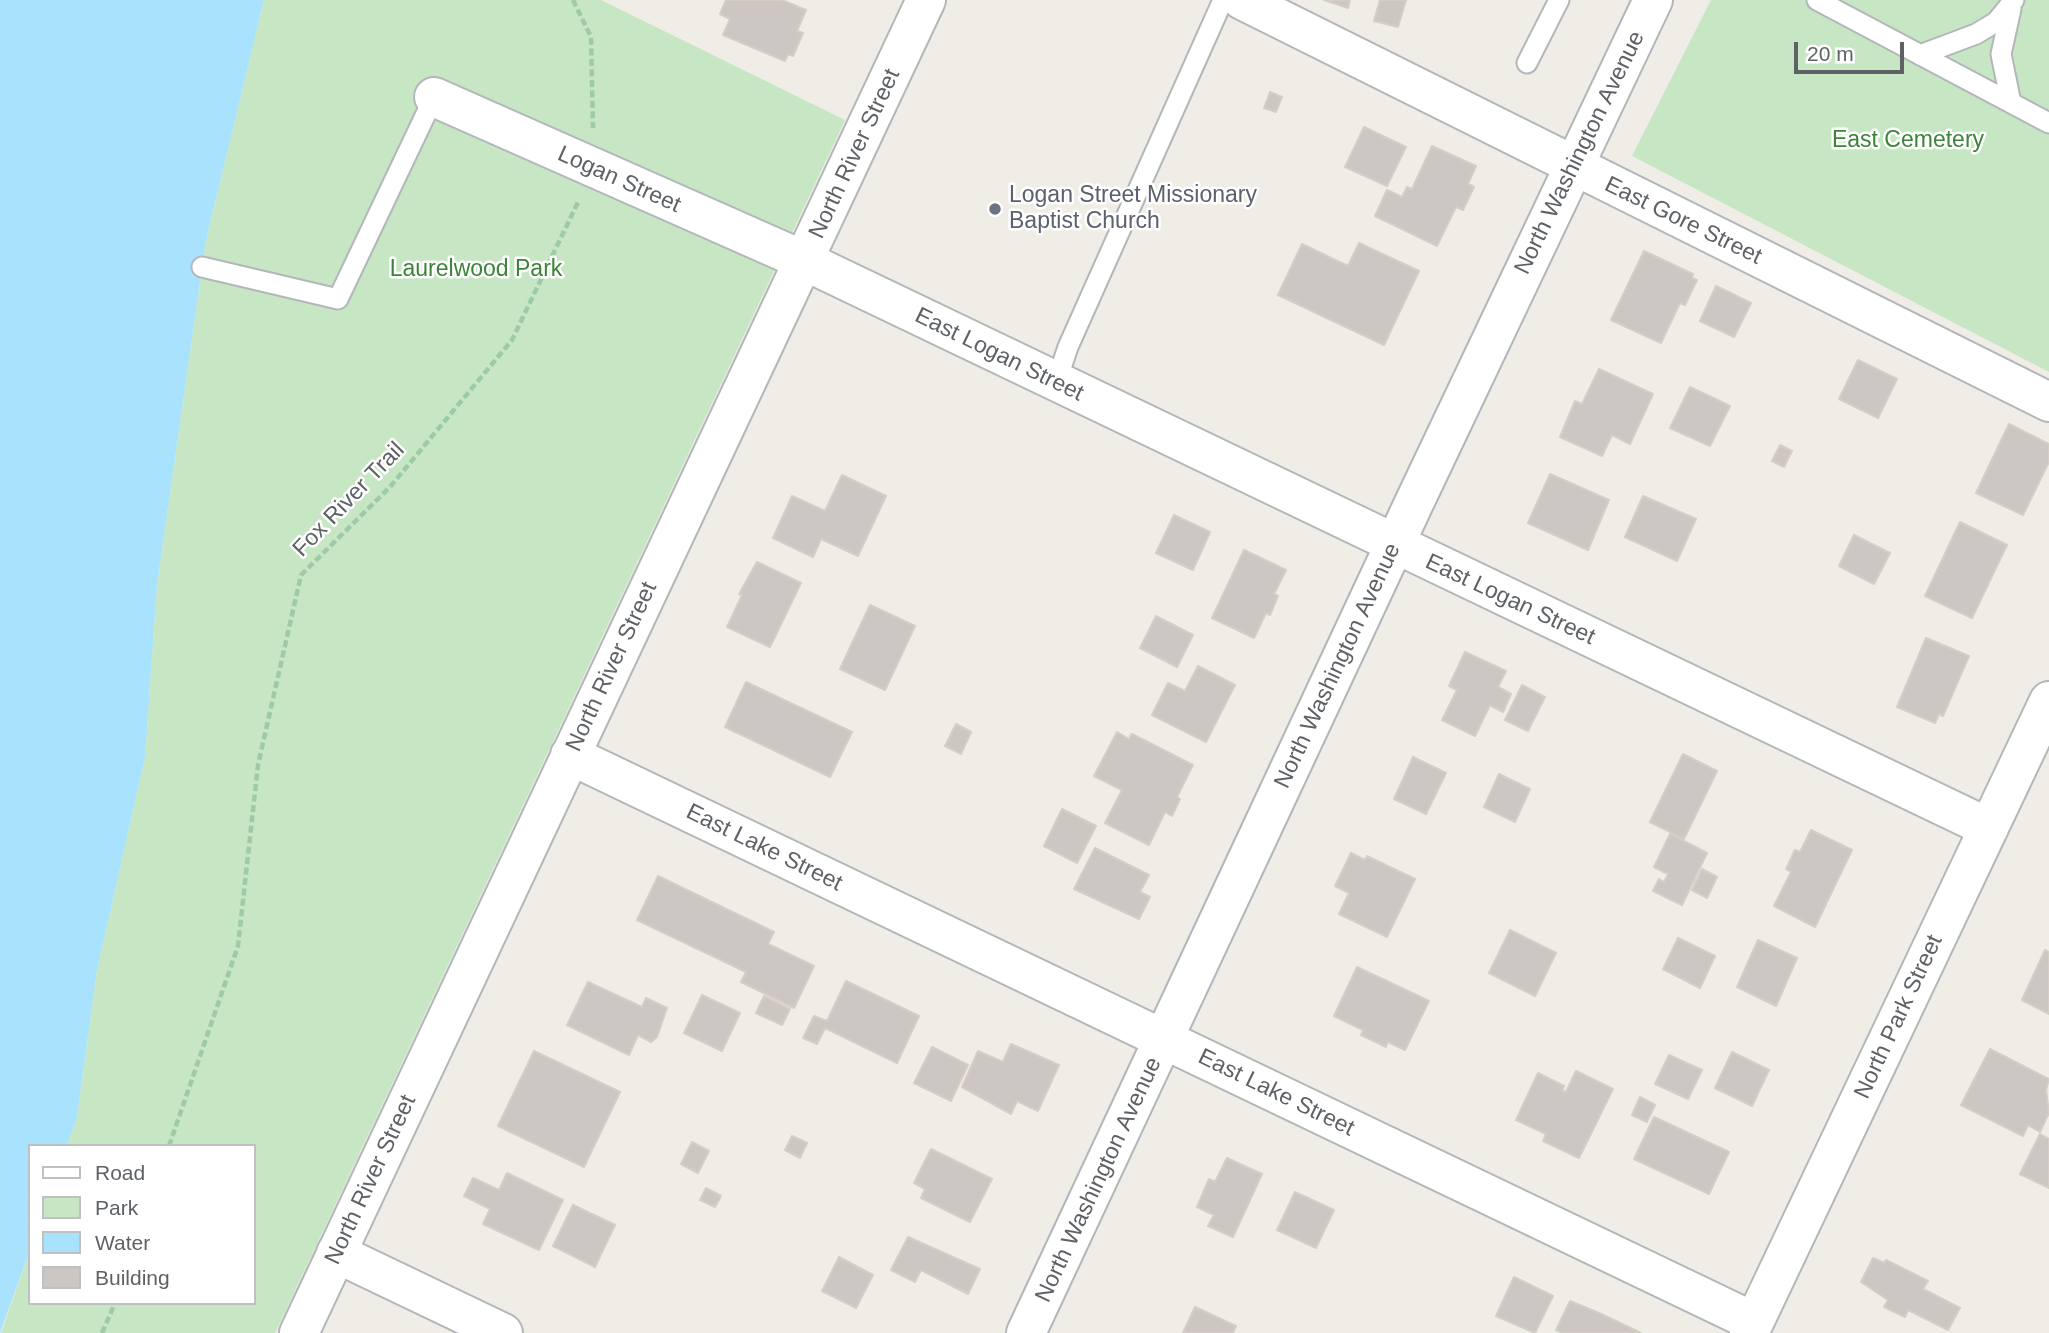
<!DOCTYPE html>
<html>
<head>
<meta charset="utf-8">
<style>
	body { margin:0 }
	#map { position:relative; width:2049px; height:1333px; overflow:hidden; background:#f0ede6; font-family:Helvetica,sans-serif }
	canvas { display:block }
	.legend { position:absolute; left:28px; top:1144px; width:228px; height:161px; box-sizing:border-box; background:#fff; border:2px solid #bfc0c2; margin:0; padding:9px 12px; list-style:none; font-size:21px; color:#5e6266 }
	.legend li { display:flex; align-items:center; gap:14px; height:35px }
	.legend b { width:35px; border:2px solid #bfc0c2 }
	.scale { position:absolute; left:1794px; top:42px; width:110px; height:32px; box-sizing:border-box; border:4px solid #5e6266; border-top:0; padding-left:9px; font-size:21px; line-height:24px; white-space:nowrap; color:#5e6266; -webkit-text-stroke:5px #fff; paint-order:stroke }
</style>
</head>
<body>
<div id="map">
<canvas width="2049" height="1333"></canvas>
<ul class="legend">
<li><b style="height:9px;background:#fff"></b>Road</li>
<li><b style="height:19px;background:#c7e6c3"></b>Park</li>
<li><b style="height:19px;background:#a8e2fd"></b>Water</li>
<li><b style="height:19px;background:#ccc7c3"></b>Building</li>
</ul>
<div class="scale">20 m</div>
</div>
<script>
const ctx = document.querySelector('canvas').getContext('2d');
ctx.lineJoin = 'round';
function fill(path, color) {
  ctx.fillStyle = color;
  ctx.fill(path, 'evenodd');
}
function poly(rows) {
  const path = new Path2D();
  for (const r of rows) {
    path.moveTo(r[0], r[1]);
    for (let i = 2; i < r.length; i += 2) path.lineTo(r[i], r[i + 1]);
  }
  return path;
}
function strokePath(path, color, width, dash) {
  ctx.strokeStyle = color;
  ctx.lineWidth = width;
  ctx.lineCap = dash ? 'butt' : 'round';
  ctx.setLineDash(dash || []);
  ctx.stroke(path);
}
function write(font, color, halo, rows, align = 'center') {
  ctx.font = font + ' Helvetica,sans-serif';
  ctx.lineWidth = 5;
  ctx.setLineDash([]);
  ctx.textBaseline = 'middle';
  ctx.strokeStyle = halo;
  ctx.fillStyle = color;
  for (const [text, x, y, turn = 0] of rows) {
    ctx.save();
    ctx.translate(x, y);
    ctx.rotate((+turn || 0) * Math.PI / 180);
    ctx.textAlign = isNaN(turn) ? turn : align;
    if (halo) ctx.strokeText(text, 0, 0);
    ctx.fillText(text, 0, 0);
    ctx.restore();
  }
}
fill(poly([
	[264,0,601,0,845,120,275,1333,1,1333,30,1250,30,1303,254,1303,254,1146,67,1146,77,1117,97,970,145,757,157,585,206,240],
	[1711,0,2049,0,2049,372,1632,156]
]), '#c7e6c3');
fill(poly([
	[0,0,264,0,206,240,157,585,145,757,97,970,77,1117,67,1146,30,1146,30,1250,0,1333]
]), '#a8e2fd');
const building = poly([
	[726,0,782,0,806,10,797,31,803,33,793,56,788,54,785,61,723,35,730,19,720,14,726,0],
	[1324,0,1350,0,1348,8,1324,0],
	[1380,0,1406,0,1398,27,1374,21,1380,0],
	[1270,92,1282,97,1276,112,1264,108,1270,92],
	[1364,127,1406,147,1387,186,1345,167,1364,127],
	[1432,146,1476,166,1468,184,1474,187,1463,210,1456,207,1437,246,1375,216,1387,190,1402,197,1407,187,1412,189,1432,146],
	[1359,243,1419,271,1384,345,1278,295,1302,244,1348,266,1359,243],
	[1644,251,1693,274,1692,278,1697,280,1685,305,1680,303,1661,343,1611,320,1644,251],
	[1716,286,1751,303,1734,337,1700,321,1716,286],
	[1858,360,1897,379,1878,418,1839,399,1858,360],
	[1599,369,1653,394,1630,444,1612,435,1602,456,1560,437,1575,401,1582,404,1599,369],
	[1690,387,1730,406,1710,446,1670,428,1690,387],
	[2009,424,2049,444,2049,462,2023,515,1976,493,2009,424],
	[1780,445,1792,451,1784,467,1772,461,1780,445],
	[1550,474,1609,500,1588,550,1528,523,1550,474],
	[842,475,886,496,858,556,821,539,813,557,773,538,792,496,825,511,842,475],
	[1643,496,1696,519,1677,561,1625,537,1643,496],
	[1174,515,1210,532,1193,570,1156,553,1174,515],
	[1960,522,2007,545,1972,618,1925,596,1960,522],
	[1854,535,1890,553,1874,584,1839,566,1854,535],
	[1244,550,1286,570,1274,594,1278,596,1270,615,1266,613,1254,638,1212,618,1244,550],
	[757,562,801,583,770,647,727,627,742,595,739,594,757,562],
	[870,605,915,626,885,690,840,669,870,605],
	[1156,616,1193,635,1177,667,1140,648,1156,616],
	[1926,638,1969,656,1943,716,1939,714,1935,723,1897,707,1926,638],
	[1465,652,1506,671,1498,687,1511,694,1503,712,1490,705,1475,736,1442,720,1457,690,1449,686,1465,652],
	[1198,666,1235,685,1206,742,1152,715,1168,683,1185,691,1198,666],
	[746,682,852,732,830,777,725,727,746,682],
	[1522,685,1545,697,1528,731,1505,720,1522,685],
	[956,724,971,732,961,754,945,746,956,724],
	[1117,732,1129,739,1132,734,1193,765,1177,797,1180,799,1172,816,1165,812,1149,845,1105,823,1122,790,1094,776,1117,732],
	[1683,754,1717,771,1684,839,1650,822,1683,754],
	[1413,757,1446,773,1426,814,1394,799,1413,757],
	[1499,774,1530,789,1515,822,1484,807,1499,774],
	[1062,809,1096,826,1077,863,1044,846,1062,809],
	[1811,830,1852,850,1815,927,1774,906,1791,872,1786,869,1795,850,1800,852,1811,830],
	[1670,834,1707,853,1682,905,1653,891,1659,879,1664,882,1668,874,1654,867,1670,834],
	[1095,848,1149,875,1140,892,1150,897,1139,919,1074,889,1095,848],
	[1351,853,1365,860,1367,856,1415,879,1387,937,1339,914,1349,893,1335,886,1351,853],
	[1702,869,1717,877,1707,898,1692,890,1702,869],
	[658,876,774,932,768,944,814,966,794,1008,741,982,746,972,637,920,658,876],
	[1510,930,1556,953,1535,996,1489,973,1510,930],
	[1678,938,1715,956,1700,988,1663,969,1678,938],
	[1758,940,1797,958,1776,1006,1737,987,1758,940],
	[2045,950,2049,952,2049,1014,2022,1000,2045,950],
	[1357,967,1429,1001,1405,1050,1388,1042,1386,1047,1361,1035,1363,1030,1334,1016,1357,967],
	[846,981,919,1016,897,1063,825,1028,817,1044,803,1038,814,1016,827,1021,846,981],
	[588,982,642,1007,646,998,667,1008,657,1037,651,1042,638,1035,629,1055,567,1025,588,982],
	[702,995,740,1013,722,1051,684,1033,702,995],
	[764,996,790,1009,782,1025,756,1013,764,996],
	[1011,1044,1059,1065,1038,1111,1017,1101,1011,1114,962,1087,978,1051,1003,1062,1011,1044],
	[932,1047,968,1065,951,1101,914,1083,932,1047],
	[1990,1049,2049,1079,2046,1090,2049,1113,2040,1132,2028,1125,2023,1136,1961,1105,1990,1049],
	[534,1051,620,1092,584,1167,498,1126,534,1051],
	[1732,1052,1769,1070,1752,1106,1715,1088,1732,1052],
	[1669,1055,1702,1070,1688,1099,1655,1084,1669,1055],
	[1576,1071,1613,1089,1579,1158,1543,1141,1546,1134,1516,1120,1538,1073,1564,1086,1562,1090,1566,1092,1576,1071],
	[1640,1097,1655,1105,1647,1122,1632,1115,1640,1097],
	[1654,1117,1729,1152,1709,1194,1634,1159,1654,1117],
	[2040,1134,2049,1139,2049,1188,2020,1174,2040,1134],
	[792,1136,807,1143,800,1158,785,1150,792,1136],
	[692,1142,709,1151,698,1173,681,1164,692,1142],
	[931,1149,992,1179,970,1222,921,1198,925,1189,914,1183,931,1149],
	[1227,1158,1262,1174,1233,1237,1208,1226,1214,1215,1197,1207,1209,1179,1215,1182,1227,1158],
	[507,1173,563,1200,539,1250,483,1224,490,1209,464,1196,473,1178,499,1190,507,1173],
	[706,1188,721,1196,715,1207,700,1200,706,1188],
	[1295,1192,1334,1210,1316,1248,1277,1230,1295,1192],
	[573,1205,615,1225,595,1267,553,1246,573,1205],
	[908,1237,980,1269,968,1294,921,1270,915,1282,891,1270,908,1237],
	[839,1257,873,1275,856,1308,822,1291,839,1257],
	[1873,1258,1884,1263,1886,1260,1928,1281,1923,1289,1960,1308,1948,1330,1908,1310,1905,1317,1884,1307,1888,1300,1861,1282,1873,1258],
	[1514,1277,1553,1296,1535,1333,1496,1316,1514,1277],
	[1570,1301,1599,1313,1641,1333,1562,1333,1556,1330,1570,1301],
	[1195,1307,1236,1326,1233,1333,1183,1333,1195,1307]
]);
fill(building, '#ccc7c3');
strokePath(building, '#d4cec4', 2);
const lane = poly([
	[1817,0,2049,123],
	[2011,9,2001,54,2011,103],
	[1920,55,1976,34,1996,22,2014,0],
	[1527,63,1559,0],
	[202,267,338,299,434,97],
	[1056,383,1068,347,1223,0]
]);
const street = poly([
	[1242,0,2049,402],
	[434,97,805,261,1989,828],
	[570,755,1754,1322],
	[336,1253,503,1333],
	[299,1333,926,0],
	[1749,1333,2049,701]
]);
const secondary = poly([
	[1026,1333,1414,503,1653,0]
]);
strokePath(lane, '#b3b7ba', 23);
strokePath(street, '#b3b7ba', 42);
strokePath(secondary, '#b2b6ba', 42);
strokePath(poly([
	[573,0,591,37,593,128],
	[169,1146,238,946,258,765,301,575,390,487,512,340,579,200],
	[102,1333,115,1303]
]), '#9ecaa5', 4.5, [7, 3.5]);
strokePath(lane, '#fff', 19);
strokePath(street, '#fff', 38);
strokePath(secondary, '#fff', 38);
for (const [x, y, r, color] of [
	[995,209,7,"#6b7280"]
]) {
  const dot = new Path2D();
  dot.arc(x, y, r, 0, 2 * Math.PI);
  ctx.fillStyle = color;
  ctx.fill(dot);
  strokePath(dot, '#fff', 2.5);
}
write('23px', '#3c8437', '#fff', [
	["East Cemetery",1908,141],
	["Laurelwood Park",476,270]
]);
write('23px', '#5e6266', '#fff', [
	["North Washington Avenue",1580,153,-64],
	["North River Street",855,154,-65],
	["Logan Street",619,180,24],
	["East Gore Street",1683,221,26],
	["East Logan Street",999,355,26],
	["Fox River Trail",349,500,-46],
	["East Logan Street",1510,600,25],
	["North Washington Avenue",1338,666,-65],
	["North River Street",612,667,-65],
	["East Lake Street",764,848,26],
	["North Park Street",1899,1017,-65],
	["East Lake Street",1276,1093,26],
	["North River Street",371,1180,-65],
	["North Washington Avenue",1099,1180,-65]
]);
write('23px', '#5b616d', '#fff', [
	["Logan Street Missionary",1009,196],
	["Baptist Church",1009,222]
], 'left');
</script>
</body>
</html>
